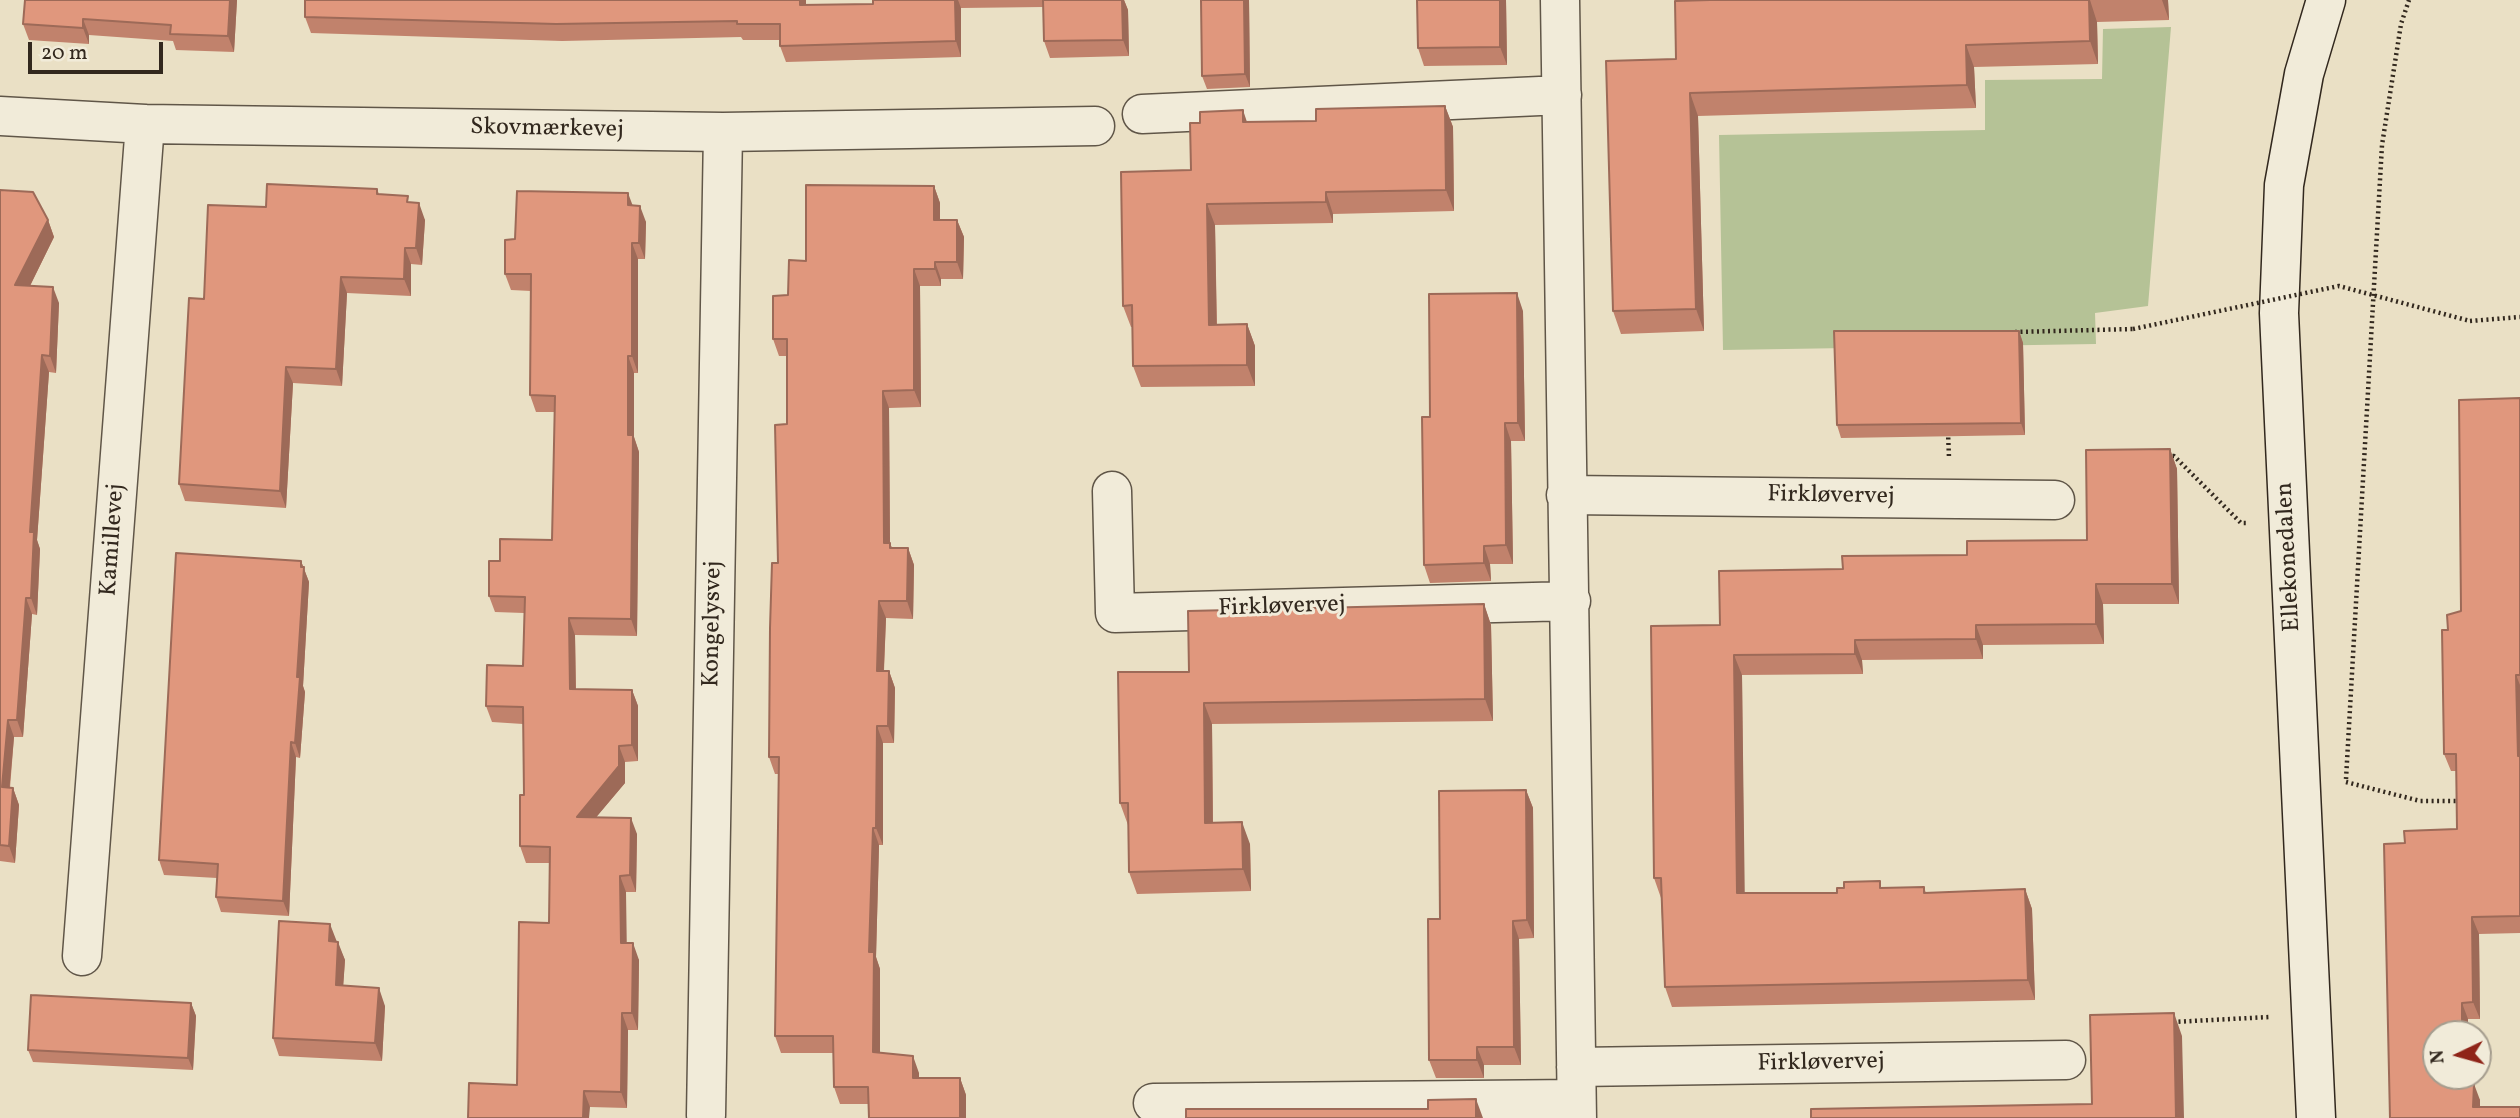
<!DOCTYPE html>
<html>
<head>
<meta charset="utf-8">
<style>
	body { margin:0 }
	#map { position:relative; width:2520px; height:1118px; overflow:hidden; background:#eae0c5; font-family:Vollkorn,serif }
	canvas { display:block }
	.north { position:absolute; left:2422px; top:1020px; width:70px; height:70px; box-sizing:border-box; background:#f1ebd9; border:2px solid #a59d8e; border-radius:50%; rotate:265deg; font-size:19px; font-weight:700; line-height:28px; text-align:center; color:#32281e }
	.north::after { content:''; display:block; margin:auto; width:24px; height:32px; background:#8f2418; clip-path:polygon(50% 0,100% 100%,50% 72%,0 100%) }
	.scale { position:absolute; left:28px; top:42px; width:135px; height:32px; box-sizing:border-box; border:4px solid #32281e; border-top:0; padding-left:9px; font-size:21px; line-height:24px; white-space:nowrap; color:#32281e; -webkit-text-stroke:5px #f1ebd9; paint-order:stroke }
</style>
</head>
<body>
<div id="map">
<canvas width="2520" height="1118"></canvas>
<div class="north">N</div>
<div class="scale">20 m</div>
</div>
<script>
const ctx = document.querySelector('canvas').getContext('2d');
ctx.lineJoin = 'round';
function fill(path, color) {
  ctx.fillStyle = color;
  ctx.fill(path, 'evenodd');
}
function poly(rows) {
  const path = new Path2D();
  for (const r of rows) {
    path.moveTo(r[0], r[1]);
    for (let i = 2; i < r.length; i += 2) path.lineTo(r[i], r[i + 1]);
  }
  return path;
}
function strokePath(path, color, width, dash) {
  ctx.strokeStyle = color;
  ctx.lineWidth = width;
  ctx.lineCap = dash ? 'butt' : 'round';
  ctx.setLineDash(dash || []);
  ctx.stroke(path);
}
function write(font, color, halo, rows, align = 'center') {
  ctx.font = font + ' Vollkorn,serif';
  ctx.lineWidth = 6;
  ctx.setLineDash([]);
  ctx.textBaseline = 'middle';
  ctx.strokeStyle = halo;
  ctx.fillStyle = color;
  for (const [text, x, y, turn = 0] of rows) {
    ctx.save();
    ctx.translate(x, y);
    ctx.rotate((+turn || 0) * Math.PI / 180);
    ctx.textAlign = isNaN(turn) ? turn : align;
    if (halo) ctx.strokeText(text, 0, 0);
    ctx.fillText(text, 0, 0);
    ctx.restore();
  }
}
fill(poly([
	[2171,27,2148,306,2095,313,2096,344,1723,350,1719,135,1985,130,1985,80,2102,79,2103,29]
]), '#b5c296');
const street = poly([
	[1560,0,1577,1118],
	[1142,114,1562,95],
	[0,116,145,124,723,132,1095,126],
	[1112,491,1115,613,1571,601],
	[1566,495,2055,500],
	[82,956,145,124],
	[1576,1067,2066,1060],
	[1153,1103,1576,1099],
	[706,1115,723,132]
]);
const secondary = poly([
	[2316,1118,2279,313,2284,185,2304,74,2326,0]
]);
strokePath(street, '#605648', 41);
strokePath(secondary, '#32281e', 41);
strokePath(poly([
	[2470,321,2520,317],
	[2015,332,2133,329],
	[1948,432,1949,458],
	[2167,456,2174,456,2241,523,2246,523],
	[2346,779,2382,145,2401,24,2409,0],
	[2346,782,2420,801,2462,801],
	[2173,1022,2269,1017]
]), '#32281e', 4.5, [2, 3.5]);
strokePath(street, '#f1ebd9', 38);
strokePath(secondary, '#f1ebd9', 38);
strokePath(poly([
	[2133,329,2339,286,2470,321]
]), '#32281e', 4.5, [2, 3.5]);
fill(poly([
	[237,0,234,52,176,50,173,41,89,35,89,44,29,40,23,24],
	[305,0,806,0,806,5,873,4,873,0,1124,0,1128,10,1129,56,1050,58,1044,41,1043,7,961,8,961,57,786,62,780,46,780,40,743,40,741,37,562,41,311,33,305,17],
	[1249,0,1250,87,1207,89,1202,76],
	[1417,0,1506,0,1507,65,1424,66,1418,48],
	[1710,0,2168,0,2169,20,2097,22,2098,64,1974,67,1976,108,1698,116,1704,331,1621,334,1613,311,1676,59],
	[1445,106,1453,127,1454,211,1333,214,1333,223,1215,225,1217,325,1247,324,1255,346,1255,386,1141,387,1133,366,1133,327,1131,327,1123,306,1191,170,1247,122,1316,121],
	[934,186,940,203,940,220,957,220,964,237,963,279,941,279,941,286,920,286,921,407,889,408,890,543,892,548,908,548,914,565,913,619,886,618,884,671,889,671,895,688,894,743,883,743,883,845,879,845,876,957,880,969,880,1053,919,1073,919,1078,960,1078,966,1095,966,1118,869,1118,869,1104,840,1104,834,1087,833,1053,781,1053,775,1036,779,774,775,774,769,757,778,563,787,424,787,356,779,356,773,339,788,295,806,261],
	[377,189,379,194,410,203,425,220,422,265,411,264,411,296,347,293,342,386,293,383,286,508,185,501,179,484,204,299,266,207],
	[0,190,48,220,54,237,30,286,59,303,56,373,49,372,37,540,40,549,37,615,32,614,23,737,14,737,10,788,13,788,19,805,15,863,0,861,0,867],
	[633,205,646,222,645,259,638,259,638,373,634,373,634,437,639,452,637,636,575,635,576,689,632,690,638,706,638,761,625,762,625,783,596,817,637,834,636,892,626,892,626,943,639,960,638,1030,628,1030,627,1108,590,1107,517,1085,549,923,550,863,526,863,520,846,524,795,523,724,492,722,486,706,523,666,524,613,495,612,489,596,500,561,552,540,555,412,536,412,530,395,531,291,511,290,505,274,515,239],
	[1523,311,1525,441,1511,441,1513,564,1490,564,1491,581,1430,583,1424,565,1430,417],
	[2019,331,2023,343,2025,435,1841,438,1837,425],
	[2520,398,2520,933,2479,934,2480,1019,2468,1019,2468,1034,2436,1034,2480,1100,2480,1107,2390,1118,2405,843,2457,829,2456,771,2451,771,2444,754,2448,630,2461,611],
	[2170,449,2177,469,2179,604,2103,604,2104,644,1983,645,1983,659,1862,660,1863,674,1742,675,1744,893,1837,893,1882,888,1924,887,1926,893,2025,889,2032,909,2035,1000,1672,1007,1665,987,1661,898,1654,878,1720,625,1843,569,1967,555,2087,540],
	[301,561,309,582,303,686,305,692,300,758,296,757,289,916,221,912,216,897,217,878,164,875,159,860],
	[1484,604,1491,625,1493,721,1212,724,1213,823,1250,844,1251,891,1137,894,1129,872,1128,825,1120,803,1189,672],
	[1526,790,1533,808,1534,938,1519,939,1521,1065,1484,1065,1484,1078,1436,1078,1429,1060,1440,919],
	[337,942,345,960,343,986,385,1006,382,1061,279,1056,273,1038],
	[191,1003,196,1016,193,1070,33,1062,28,1050]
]), '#c1826c');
fill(poly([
	[230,0,237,0,234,52,228,36],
	[800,0,806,0,806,21,800,5],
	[955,0,958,0,961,8,961,57,956,41],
	[1122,0,1124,0,1128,10,1129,56,1123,40],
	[1244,0,1249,0,1250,87,1245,74],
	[1500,0,1506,0,1507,65,1500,47],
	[2090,0,2097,22,2098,64,2090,41],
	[2162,0,2168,0,2169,20],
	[83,19,89,35,89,44,83,28],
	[1966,45,1974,67,1976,108,1967,85],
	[1690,93,1698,116,1704,331,1696,309],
	[1445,106,1453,127,1454,211,1446,190],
	[1243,110,1250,131,1243,122],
	[934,186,940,203,940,237,934,220],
	[1326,192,1333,214,1333,223,1326,202],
	[628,193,634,209,628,205],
	[419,203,425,220,422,265,416,248],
	[1207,204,1215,225,1217,346,1209,325],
	[640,206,646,222,645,259,639,243],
	[48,220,54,237,22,302,15,285],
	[957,220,964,237,963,279,957,262],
	[632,243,638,259,638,373,632,356],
	[405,248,411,264,411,296,404,279],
	[935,262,941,279,941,286,935,269],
	[914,269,920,286,921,407,914,390],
	[341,277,347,293,342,386,336,369],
	[53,287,59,303,56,373,50,356],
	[1517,293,1523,311,1525,441,1518,423],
	[1247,324,1255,346,1255,386,1247,365],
	[2019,331,2023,343,2025,435,2021,423],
	[42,355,49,372,37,540,40,549,37,615,31,598,30,532],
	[628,356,634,373,634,437,639,452,637,636,631,619],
	[286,367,293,383,286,508,280,491],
	[883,391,889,408,890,547,890,543,896,560,884,543],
	[1505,423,1511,441,1513,564,1506,545],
	[2170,449,2177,469,2179,604,2172,584],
	[1484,546,1490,564,1491,581,1484,563],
	[908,548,914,565,913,619,907,601],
	[301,561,309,582,303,686,305,692,300,758,295,743],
	[2096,584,2103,604,2104,644,2096,624],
	[26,598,32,614,23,737,17,720],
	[879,601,886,618,883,688,877,671],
	[1484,604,1491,625,1493,721,1485,699],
	[569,618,575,635,576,705,570,689],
	[1976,625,1983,645,1983,659,1976,639],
	[1855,640,1862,660,1863,674,1855,654],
	[1734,655,1742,675,1745,913,1737,893],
	[889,671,895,688,894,743,888,726],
	[2516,675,2520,685,2520,761,2518,756],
	[632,690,638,706,638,761,632,745],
	[1204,703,1212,724,1213,844,1205,823],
	[8,720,14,737,8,804,2,787],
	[877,726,883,743,883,845,876,828],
	[291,742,296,757,289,916,283,901],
	[619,746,625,762,625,783,583,833,577,817],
	[13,788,19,805,15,863,9,846],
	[1526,790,1533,808,1534,938,1527,920],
	[631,818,637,834,636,892,630,875],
	[1242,822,1250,844,1251,891,1243,869],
	[873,828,879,845,876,957,880,969,880,1069,873,1052,869,952],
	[620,876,626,892,627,959,621,943],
	[2025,889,2032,909,2035,1000,2028,980],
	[2472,917,2479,934,2480,1019,2473,1002],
	[1513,921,1519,939,1521,1065,1514,1047],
	[330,924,337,942,329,941],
	[338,942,345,960,342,1004,336,985],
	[633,943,639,960,638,1030,632,1013],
	[379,988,385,1006,382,1061,375,1043],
	[191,1003,196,1016,193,1070,188,1058],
	[2462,1003,2468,1019,2468,1034,2462,1034],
	[622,1013,628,1030,627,1108,621,1092],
	[2174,1013,2182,1036,2184,1118,2176,1118],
	[1477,1047,1484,1065,1484,1078,1477,1060],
	[913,1056,919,1073,919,1095,913,1078],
	[2463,1076,2469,1076,2469,1100,2463,1084],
	[960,1078,966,1095,966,1118,960,1118],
	[2474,1084,2480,1100,2480,1118,2473,1107],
	[584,1091,590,1107,589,1118,583,1118],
	[1476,1099,1483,1118,1476,1118]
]), '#9d6a58');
const building = poly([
	[25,0,230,0,228,36,170,34,171,25,83,19,83,28,23,24,25,0],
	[305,0,800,0,800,5,873,4,873,0,955,0,956,41,780,46,780,24,737,24,737,21,556,24,305,17,305,0],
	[1043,0,1122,0,1123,40,1044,41,1043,0],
	[1201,0,1244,0,1245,74,1202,76,1201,0],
	[1417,0,1500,0,1500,47,1418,48,1417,0],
	[1710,0,2089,0,2090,41,1966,45,1967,85,1690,93,1696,309,1613,311,1606,61,1676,59,1675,1,1710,0],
	[1445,106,1446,190,1326,192,1326,202,1207,204,1209,325,1247,324,1247,365,1133,366,1132,305,1123,306,1121,172,1191,170,1190,123,1200,123,1200,112,1243,110,1243,122,1316,121,1316,109,1445,106],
	[267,184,377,189,377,194,408,196,407,202,419,203,416,248,405,248,404,279,341,277,336,369,286,367,280,491,179,484,189,298,204,299,208,205,266,207,267,184],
	[806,185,934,186,934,220,957,220,957,262,935,262,935,269,914,269,914,390,883,391,884,543,890,543,890,548,908,548,907,601,879,601,877,671,889,671,888,726,877,726,876,828,873,828,869,952,874,952,873,1052,913,1056,913,1078,960,1078,960,1118,869,1118,868,1087,834,1087,833,1036,775,1036,779,757,769,757,770,628,772,563,778,563,775,425,787,424,787,339,773,339,773,296,788,295,789,260,806,261,806,185],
	[0,190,33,192,48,220,15,285,53,287,50,356,42,355,30,532,34,532,31,598,26,598,17,720,8,720,2,787,13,788,9,846,0,845,0,190],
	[517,191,628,193,628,205,640,206,639,243,632,243,632,356,628,356,628,435,633,435,631,619,569,618,570,689,632,690,632,745,619,746,619,766,577,817,631,818,630,875,620,876,621,943,633,943,632,1013,622,1013,621,1092,584,1091,583,1118,468,1118,469,1083,517,1085,519,922,549,923,550,847,520,846,520,795,524,795,523,707,486,706,487,665,523,666,525,597,489,596,489,561,500,561,500,539,552,540,555,396,530,395,531,274,505,274,505,240,515,239,517,191],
	[1517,293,1518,423,1505,423,1506,545,1484,546,1484,563,1424,565,1422,417,1430,417,1429,294,1517,293],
	[1834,331,2019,331,2021,423,1837,425,1834,331],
	[2520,398,2520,675,2516,675,2518,756,2520,756,2520,916,2472,917,2473,1002,2462,1003,2462,1034,2436,1034,2436,1076,2463,1076,2463,1084,2474,1084,2473,1107,2520,1107,2520,1118,2390,1118,2384,844,2405,843,2404,831,2457,829,2456,754,2444,754,2442,630,2448,630,2447,615,2461,611,2459,400,2520,398],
	[2170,449,2172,584,2096,584,2096,624,1976,625,1976,639,1855,640,1855,654,1734,655,1737,893,1837,893,1837,888,1844,888,1844,882,1880,881,1880,888,1924,887,1924,893,2025,889,2028,980,1665,987,1661,878,1654,878,1651,626,1720,625,1719,571,1843,569,1842,556,1967,555,1967,541,2087,540,2086,450,2170,449],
	[176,553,301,561,301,567,304,567,297,677,300,677,295,743,291,742,283,901,216,897,218,864,159,860,176,553],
	[1484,604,1485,699,1204,703,1205,823,1242,822,1243,869,1129,872,1128,803,1120,803,1118,672,1189,672,1188,611,1484,604],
	[1526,790,1527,920,1513,921,1514,1047,1477,1047,1477,1060,1429,1060,1428,919,1440,919,1439,791,1526,790],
	[279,921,330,924,329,941,338,942,336,985,379,988,375,1043,273,1038,279,921],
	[31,995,191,1003,188,1058,28,1050,31,995],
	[2174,1013,2176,1118,1811,1118,1811,1109,2092,1104,2090,1015,2174,1013],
	[1476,1099,1476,1118,1186,1118,1186,1109,1428,1109,1428,1100,1476,1099]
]);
fill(building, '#e0977d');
strokePath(building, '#9d6a58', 2);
write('24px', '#32281e', '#f1ebd9', [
	["Skovmærkevej",547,130,1],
	["Firkløvervej",1831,497,1],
	["Kamillevej",114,540,-86],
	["Ellekonedalen",2290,557,-93],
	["Firkløvervej",1282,608,-2],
	["Kongelysvej",714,624,-89],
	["Firkløvervej",1821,1064,-1]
]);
</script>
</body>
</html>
